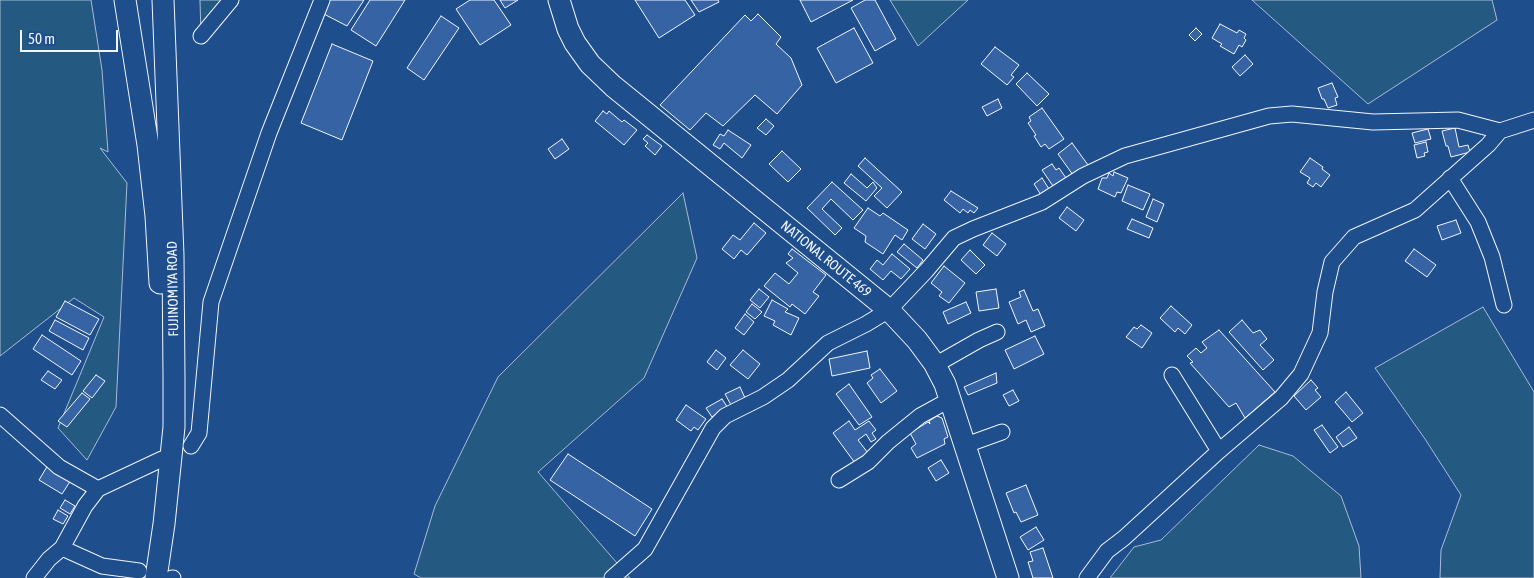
<!DOCTYPE html>
<html>
<head>
<meta charset="utf-8">
<style>
	body { margin:0 }
	#map { position:relative; width:1534px; height:578px; overflow:hidden; background:#1f4e8c; font-family:"Asap Condensed",sans-serif }
	canvas { display:block }
	.scale { position:absolute; left:20px; top:30px; width:98px; height:22px; box-sizing:border-box; border:2px solid #f2f6ff; border-top:0; padding-left:6px; font-size:15px; line-height:18px; white-space:nowrap; color:#f2f6ff; -webkit-text-stroke:4px #1f4e8c; paint-order:stroke }
</style>
</head>
<body>
<div id="map">
<canvas width="1534" height="578"></canvas>
<div class="scale">50 m</div>
</div>
<script>
const ctx = document.querySelector('canvas').getContext('2d');
ctx.lineJoin = 'round';
function fill(path, color) {
  ctx.fillStyle = color;
  ctx.fill(path, 'evenodd');
}
function poly(rows) {
  const path = new Path2D();
  for (const r of rows) {
    path.moveTo(r[0], r[1]);
    for (let i = 2; i < r.length; i += 2) path.lineTo(r[i], r[i + 1]);
  }
  return path;
}
function strokePath(path, color, width, dash) {
  ctx.strokeStyle = color;
  ctx.lineWidth = width;
  ctx.lineCap = dash ? 'butt' : 'round';
  ctx.setLineDash(dash || []);
  ctx.stroke(path);
}
function write(font, color, halo, rows, align = 'center') {
  ctx.font = font + ' "Asap Condensed",sans-serif';
  ctx.lineWidth = 4;
  ctx.setLineDash([]);
  ctx.textBaseline = 'middle';
  ctx.strokeStyle = halo;
  ctx.fillStyle = color;
  for (const [text, x, y, turn = 0] of rows) {
    ctx.save();
    ctx.translate(x, y);
    ctx.rotate((+turn || 0) * Math.PI / 180);
    ctx.textAlign = isNaN(turn) ? turn : align;
    if (halo) ctx.strokeText(text, 0, 0);
    ctx.fillText(text, 0, 0);
    ctx.restore();
  }
}
const green = poly([
	[0,0,91,0,102,70,108,152,100,148,127,183,116,407,87,460,58,428,104,317,74,298,0,356,0,0],
	[200,0,231,0,201,36,200,0],
	[890,0,968,0,918,46,890,0],
	[1252,0,1492,0,1497,20,1368,104,1252,0],
	[683,193,697,258,644,378,538,472,630,578,421,578,414,574,435,506,498,377,683,193],
	[1483,307,1534,392,1534,578,1440,578,1441,550,1461,495,1425,439,1375,368,1483,307],
	[1259,445,1293,456,1341,496,1359,546,1361,578,1110,578,1134,547,1161,540,1259,445]
]);
fill(green, '#245a82');
strokePath(green, '#a8bbd7', 1);
const building = poly([
	[330,0,364,0,347,26,322,13,330,0],
	[370,0,405,0,376,46,351,30,370,0],
	[470,0,494,0,511,25,480,45,456,9,470,0],
	[500,0,518,0,505,8,500,0],
	[635,0,685,0,695,15,659,38,635,0],
	[691,0,718,0,719,2,699,12,691,0],
	[800,0,853,0,811,22,800,0],
	[865,0,875,0,896,39,875,51,851,8,865,0],
	[758,14,781,37,776,44,791,58,802,85,777,114,755,95,723,126,706,113,690,130,660,105,745,15,751,21,758,14],
	[441,16,459,28,424,80,407,68,441,16],
	[1220,24,1237,33,1239,30,1246,34,1244,38,1246,40,1242,47,1239,45,1234,54,1220,46,1222,44,1212,38,1220,24],
	[854,28,873,63,836,83,817,48,854,28],
	[1196,28,1202,34,1195,41,1189,35,1196,28],
	[332,44,373,61,342,140,301,123,332,44],
	[995,47,1019,65,1011,75,1014,77,1007,85,981,64,995,47],
	[1245,55,1253,64,1240,76,1232,67,1245,55],
	[1027,73,1049,94,1037,106,1016,84,1027,73],
	[1332,83,1338,97,1335,98,1337,105,1328,108,1324,99,1322,99,1318,88,1332,83],
	[998,99,1002,108,987,116,982,107,998,99],
	[1042,108,1064,139,1049,149,1045,144,1041,147,1034,136,1036,135,1028,123,1031,121,1029,117,1042,108],
	[603,111,607,114,609,111,622,122,624,120,637,130,624,145,595,121,603,111],
	[766,119,774,126,766,135,757,128,766,119],
	[1455,128,1459,147,1468,145,1470,152,1451,157,1448,146,1446,146,1442,131,1455,128],
	[1428,129,1431,139,1415,143,1412,133,1428,129],
	[728,130,751,145,742,158,724,143,720,149,713,145,720,134,724,136,728,130],
	[647,135,662,146,655,155,645,146,648,143,643,139,647,135],
	[562,139,569,149,555,159,548,149,562,139],
	[1426,142,1428,152,1424,153,1425,156,1417,158,1414,145,1426,142],
	[1072,143,1088,165,1073,175,1058,154,1072,143],
	[782,151,801,169,788,182,769,164,782,151],
	[865,158,902,192,887,208,874,196,882,188,858,166,865,158],
	[1310,158,1323,167,1322,169,1330,175,1321,187,1316,183,1313,187,1307,183,1310,178,1300,172,1310,158],
	[1052,164,1056,170,1059,168,1066,178,1053,186,1042,170,1052,164],
	[1114,172,1128,178,1121,193,1117,192,1115,197,1098,189,1102,178,1107,178,1109,173,1113,176,1114,172],
	[851,174,867,188,873,182,877,188,866,201,844,183,851,174],
	[1042,178,1049,189,1041,195,1034,184,1042,178],
	[832,182,863,210,853,220,831,199,822,209,842,228,835,235,807,208,832,182],
	[1128,185,1150,194,1143,210,1122,201,1128,185],
	[951,191,978,208,974,213,970,210,968,213,963,209,960,213,944,200,951,191],
	[1153,199,1164,204,1157,222,1146,217,1153,199],
	[1067,207,1084,220,1076,231,1059,218,1067,207],
	[868,208,880,216,883,213,908,230,902,240,895,235,883,254,865,242,866,236,854,228,868,208],
	[1132,219,1153,228,1149,238,1127,229,1132,219],
	[1456,220,1461,233,1442,240,1437,226,1456,220],
	[754,223,766,233,747,255,741,250,734,259,722,249,733,235,740,240,754,223],
	[923,224,936,234,925,249,912,239,923,224],
	[992,233,1006,244,997,256,983,245,992,233],
	[904,244,923,260,917,268,897,252,904,244],
	[792,249,826,275,813,292,819,296,805,314,792,304,790,307,764,286,775,273,789,284,798,273,786,263,793,258,788,254,792,249],
	[1414,249,1436,265,1427,277,1405,261,1414,249],
	[970,250,985,265,976,274,961,260,970,250],
	[892,254,910,269,901,279,891,271,883,280,870,269,877,260,883,265,892,254],
	[944,266,965,283,949,303,939,296,942,292,931,283,944,266],
	[759,289,769,297,760,308,750,300,759,289],
	[996,289,999,308,979,311,976,292,996,289],
	[1024,290,1033,311,1038,309,1045,326,1031,332,1026,320,1018,324,1009,302,1021,297,1019,292,1024,290],
	[772,300,788,309,785,312,799,318,791,335,773,325,775,321,764,316,772,300],
	[65,301,99,319,90,335,56,317,65,301],
	[966,302,971,313,948,324,943,312,966,302],
	[752,304,762,312,755,319,746,312,752,304],
	[1171,306,1192,325,1185,334,1178,328,1175,332,1160,318,1171,306],
	[745,314,754,322,744,335,735,328,745,314],
	[55,320,89,338,83,350,49,331,55,320],
	[1242,320,1253,333,1260,330,1267,339,1260,345,1274,360,1263,370,1229,332,1242,320],
	[1141,325,1152,333,1142,348,1126,337,1134,327,1137,329,1141,325],
	[1219,330,1275,392,1245,418,1236,403,1229,407,1190,363,1193,362,1187,356,1196,348,1201,353,1207,348,1202,342,1219,330],
	[42,335,81,361,72,375,33,349,42,335],
	[1035,336,1044,354,1014,369,1005,350,1035,336],
	[716,350,726,358,717,370,707,362,716,350],
	[743,350,760,364,748,379,730,365,743,350],
	[867,351,870,368,832,376,829,359,867,351],
	[880,369,897,391,881,403,867,383,873,378,871,375,880,369],
	[48,371,62,380,55,389,41,380,48,371],
	[996,373,997,383,968,395,964,387,996,373],
	[96,375,105,381,92,398,83,391,96,375],
	[1311,380,1318,388,1315,390,1321,397,1306,410,1294,396,1311,380],
	[849,384,872,417,859,425,836,394,849,384],
	[740,387,745,398,731,405,725,394,740,387],
	[1013,390,1019,401,1009,406,1003,395,1013,390],
	[1346,392,1363,413,1352,422,1335,402,1346,392],
	[82,393,90,399,67,427,58,421,82,393],
	[722,399,728,408,712,417,706,408,722,399],
	[686,405,706,419,698,430,694,427,691,431,676,420,686,405],
	[937,416,942,418,948,437,944,439,945,444,917,458,911,448,916,444,910,433,928,422,930,424,929,421,937,416],
	[849,421,855,430,869,421,876,430,872,433,876,439,871,442,866,434,858,440,868,453,855,463,833,433,849,421],
	[1322,425,1338,447,1330,453,1314,430,1322,425],
	[1349,427,1357,438,1343,447,1336,437,1349,427],
	[568,454,652,509,635,536,550,480,568,454],
	[941,460,949,473,936,481,928,468,941,460],
	[48,465,71,480,62,494,39,480,48,465],
	[1026,485,1038,515,1021,522,1016,512,1014,513,1006,493,1026,485],
	[65,500,75,506,70,514,60,508,65,500],
	[58,510,68,516,63,524,53,519,58,510],
	[1036,527,1044,540,1028,550,1020,537,1036,527],
	[1043,548,1053,578,1033,578,1028,562,1033,561,1030,552,1043,548]
]);
fill(building, '#3563a3');
strokePath(building, '#f2f6ff', 1);
const minor = poly([
	[201,36,231,0],
	[1450,178,1478,222,1492,257,1504,305],
	[935,365,979,340,997,332],
	[1172,375,1219,451],
	[0,415,59,467,98,489],
	[966,445,1002,432],
	[191,446,199,433,211,302,269,133,322,0],
	[839,480,868,462,888,442,920,416,951,399],
	[62,548,102,566,139,571],
	[34,578,49,559,62,548,85,506,98,489,162,459],
	[172,578,173,578],
	[612,578,645,549,713,428,725,416,763,397,788,380,828,343,866,324,889,310,926,271,954,238,973,229,1042,202,1083,176,1125,156,1269,116,1292,114,1373,122,1458,120,1500,131],
	[1087,578,1107,551,1124,538,1219,451,1281,398,1301,374,1320,333,1325,292,1332,262,1354,237,1415,210,1488,145,1500,131,1534,120]
]);
const highway = poly([
	[125,0,148,145,156,216,160,283],
	[559,0,568,29,575,43,590,64,613,86,889,310,917,340,934,363,945,384,1008,578],
	[156,578,164,524,174,427,174,378,173,255,163,0]
]);
strokePath(minor, '#f2f6ff', 17);
strokePath(highway, '#f2f6ff', 23);
strokePath(minor, '#1f4e8c', 15);
strokePath(highway, '#1f4e8c', 21);
write('14px', '#f2f6ff', '#1f4e8c', [
	["NATIONAL ROUTE 469",826,259,39],
	["FUJINOMIYA ROAD",173,289,-91]
]);
</script>
</body>
</html>
